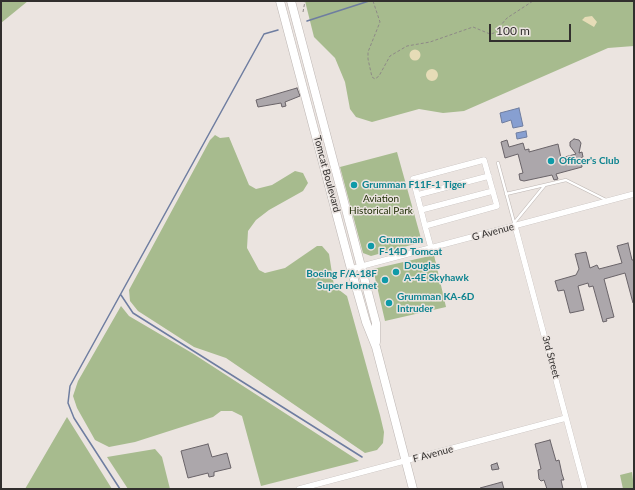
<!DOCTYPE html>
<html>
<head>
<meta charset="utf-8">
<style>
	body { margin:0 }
	#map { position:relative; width:635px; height:490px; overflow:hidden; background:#ebe4e0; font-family:Lato,sans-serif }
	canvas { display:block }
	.frame { position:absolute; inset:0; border:2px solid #322f2e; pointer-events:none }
	.scale { position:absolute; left:489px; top:24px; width:82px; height:18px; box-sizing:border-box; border:2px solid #322f2e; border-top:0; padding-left:5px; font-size:12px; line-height:14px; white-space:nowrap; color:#322f2e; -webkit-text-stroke:3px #ebe4e0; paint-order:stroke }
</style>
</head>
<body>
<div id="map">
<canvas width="635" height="490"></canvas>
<div class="frame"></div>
<div class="scale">100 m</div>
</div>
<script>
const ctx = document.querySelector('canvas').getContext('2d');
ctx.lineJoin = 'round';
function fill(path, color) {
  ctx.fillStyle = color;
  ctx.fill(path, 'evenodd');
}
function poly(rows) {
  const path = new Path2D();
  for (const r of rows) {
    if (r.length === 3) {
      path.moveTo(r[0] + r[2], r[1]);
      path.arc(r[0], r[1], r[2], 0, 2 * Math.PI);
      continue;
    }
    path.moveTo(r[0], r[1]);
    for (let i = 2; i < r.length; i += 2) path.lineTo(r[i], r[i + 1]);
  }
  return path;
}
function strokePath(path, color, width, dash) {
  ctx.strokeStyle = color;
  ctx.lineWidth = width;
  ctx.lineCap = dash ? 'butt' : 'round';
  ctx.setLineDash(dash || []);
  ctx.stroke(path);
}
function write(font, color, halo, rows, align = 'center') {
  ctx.font = font + ' Lato,sans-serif';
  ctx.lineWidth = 3;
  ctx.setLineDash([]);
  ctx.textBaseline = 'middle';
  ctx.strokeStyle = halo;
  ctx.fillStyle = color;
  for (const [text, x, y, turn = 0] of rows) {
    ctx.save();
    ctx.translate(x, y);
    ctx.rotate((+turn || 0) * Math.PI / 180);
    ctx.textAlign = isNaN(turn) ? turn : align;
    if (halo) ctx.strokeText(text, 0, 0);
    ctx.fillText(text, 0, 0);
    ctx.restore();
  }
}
fill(poly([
	[1,1,28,1,1,23],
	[305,1,634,1,634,46,608,48,464,111,443,113,419,109,372,122,356,117,350,109,345,82,335,58,314,37],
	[215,135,220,138,229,137,249,185,256,189,272,185,295,171,303,173,308,183,303,191,269,210,256,220,248,231,247,248,259,270,265,273,285,268,317,246,322,246,329,254,334,286,347,296,380,415,384,432,383,443,377,450,365,453,226,358,194,347,138,311,130,301,129,290,210,140],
	[397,152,422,242,371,256,363,253,340,167],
	[434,255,446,307,385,321,373,269],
	[121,306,129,316,192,353,359,461,261,486,242,416,232,411,221,411,213,417,135,442,109,447,95,440,77,408,73,396,78,381],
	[67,417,112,489,25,489],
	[155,449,162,457,170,489,128,489,107,457],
	[632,472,634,489,623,489,620,475]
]), '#a7bb8e');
fill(poly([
	[592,16,597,22,594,27,582,20,585,17],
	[415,55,5.5],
	[432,75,6]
]), '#e6dcb7');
const water = poly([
	[519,108,523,126,513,128,511,120,502,123,500,113,519,108],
	[526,131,527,137,517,139,516,133,526,131]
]);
fill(water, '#879fd1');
strokePath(water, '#6e7da0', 1);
strokePath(poly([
	[307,21,369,1],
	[121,295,133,313,362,457],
	[120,489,74,418,68,403,70,386,264,34,278,30]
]), '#6e7da0', 1.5);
const building = poly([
	[297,88,300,96,285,102,286,106,282,107,281,103,258,107,256,100,297,88],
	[574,139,579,140,581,143,579,153,582,152,583,157,581,158,582,167,556,174,558,179,554,180,552,175,524,181,520,180,519,174,523,173,518,154,505,158,501,142,507,140,509,147,523,143,525,150,529,149,529,152,558,144,561,158,576,154,570,146,570,142,574,139],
	[628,243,632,260,634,260,634,303,633,303,625,273,604,279,614,317,606,319,607,321,603,322,593,286,589,287,588,283,578,286,584,310,570,313,564,290,558,291,555,281,576,275,579,269,575,254,586,252,590,268,597,265,599,269,622,263,617,246,628,243],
	[550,440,556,461,559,460,562,474,564,480,561,480,563,489,547,489,544,480,541,481,539,479,538,470,541,469,535,444,550,440],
	[208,444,212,457,227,453,231,468,214,472,214,476,209,477,208,473,188,478,181,451,208,444],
	[497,463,499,469,492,470,491,465,497,463],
	[502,482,504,489,480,489,480,488,502,482]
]);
fill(building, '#aca7ab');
strokePath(building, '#696368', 1);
const lane = poly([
	[498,163,515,226],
	[506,194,566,180,606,200],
	[514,223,545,185]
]);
const street = poly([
	[417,195,489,176],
	[421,210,493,191],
	[425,226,497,206,484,160,413,179,421,210,425,226,431,248],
	[515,226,585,489],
	[351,269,634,194],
	[299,489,566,418]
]);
const secondary = poly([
	[280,1,351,269,366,322,376,347,413,489],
	[291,1,376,323,376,342]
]);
strokePath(lane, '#bdb6b3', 3.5);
strokePath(street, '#bdb6b3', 6);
strokePath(secondary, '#bdb6b3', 9);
strokePath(poly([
	[373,1,380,22,368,52,368,59,372,77,375,79,379,76,390,56,407,46,430,42,473,27,490,34,494,33,507,18,533,1],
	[303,12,305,1]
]), '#8e8987', 1, [3, 2]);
strokePath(lane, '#fff', 2.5);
strokePath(street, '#fff', 5.5);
strokePath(secondary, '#fff', 8);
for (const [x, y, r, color] of [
	[551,161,4,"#0f9aa8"],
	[354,185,4,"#0f9aa8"],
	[371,246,4,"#0f9aa8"],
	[396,272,4,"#0f9aa8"],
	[385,280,4,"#0f9aa8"],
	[389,303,4,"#0f9aa8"]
]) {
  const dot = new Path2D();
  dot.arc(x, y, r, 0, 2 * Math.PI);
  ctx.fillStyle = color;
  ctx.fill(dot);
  strokePath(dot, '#ebe4e0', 1.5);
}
write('bold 10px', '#0d838f', '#ebe4e0', [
	["Officer's Club",559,161],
	["Grumman F11F-1 Tiger",362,185],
	["Grumman",379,240],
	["F-14D Tomcat",379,252],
	["Douglas",404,266],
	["A-4E Skyhawk",404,278],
	["Boeing F/A-18F",377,274,"right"],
	["Super Hornet",377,286,"right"],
	["Grumman KA-6D",397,297],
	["Intruder",397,309]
], 'left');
write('10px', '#322f2e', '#ebe4e0', [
	["Tomcat Boulevard",327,174,75],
	["G Avenue",493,232,-15],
	["3rd Street",551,357,75],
	["F Avenue",433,454,-15]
]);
write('10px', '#202f06', '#ebe4e0', [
	["Aviation",381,199],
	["Historical Park",381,211]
]);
</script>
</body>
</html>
